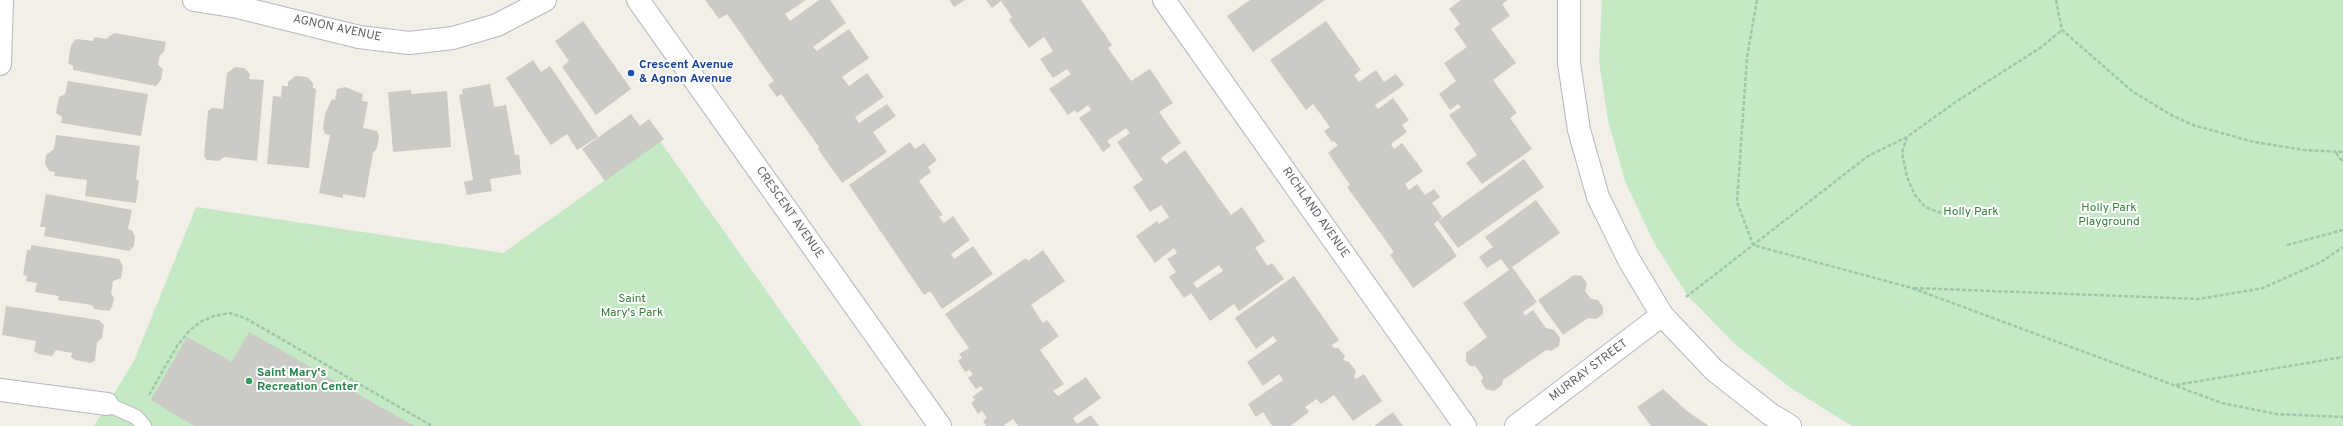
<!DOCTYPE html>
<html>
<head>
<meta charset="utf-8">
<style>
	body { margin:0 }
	canvas { display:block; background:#f1efe8 }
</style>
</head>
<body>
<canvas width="2343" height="426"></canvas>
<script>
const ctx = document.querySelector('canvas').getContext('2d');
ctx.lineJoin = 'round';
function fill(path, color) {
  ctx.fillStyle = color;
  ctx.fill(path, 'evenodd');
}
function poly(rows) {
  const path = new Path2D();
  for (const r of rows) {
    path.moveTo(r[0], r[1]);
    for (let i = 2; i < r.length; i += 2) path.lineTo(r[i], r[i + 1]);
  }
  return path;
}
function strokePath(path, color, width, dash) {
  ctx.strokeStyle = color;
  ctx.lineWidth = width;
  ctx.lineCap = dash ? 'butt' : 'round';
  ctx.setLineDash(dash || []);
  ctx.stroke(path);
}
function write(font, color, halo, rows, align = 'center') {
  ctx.font = font + ' Overpass,sans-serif';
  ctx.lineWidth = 4;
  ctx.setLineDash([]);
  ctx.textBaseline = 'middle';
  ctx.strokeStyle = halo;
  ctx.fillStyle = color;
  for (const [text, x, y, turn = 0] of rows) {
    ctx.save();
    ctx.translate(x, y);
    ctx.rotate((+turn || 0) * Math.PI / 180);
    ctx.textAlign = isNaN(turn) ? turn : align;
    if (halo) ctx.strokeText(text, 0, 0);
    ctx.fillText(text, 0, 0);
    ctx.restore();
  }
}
fill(poly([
	[1602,0,2343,0,2343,426,1854,426,1847,423,1791,388,1737,346,1688,296,1654,243,1625,181,1608,120,1599,61],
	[660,141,862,426,94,426,134,361,196,207,503,253]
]), '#c5e8c5');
fill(poly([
	[705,0,806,0,785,14,790,21,819,0,830,0,846,23,813,47,817,51,849,29,869,58,842,77,849,86,867,73,884,97,855,117,859,123,887,104,896,116,873,132,887,152,842,183,818,149,819,147,781,94,777,97,768,85,774,81,727,14,719,19],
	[949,0,965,0,954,7],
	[986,0,1081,0,1112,45,1108,48,1131,81,1150,69,1173,103,1159,112,1181,143,1161,158,1166,164,1185,150,1231,215,1242,207,1265,241,1255,248,1268,266,1272,263,1284,279,1239,311,1234,304,1210,321,1191,293,1184,298,1169,277,1176,272,1167,259,1177,253,1174,248,1155,263,1136,236,1157,221,1159,224,1169,217,1161,205,1150,212,1133,187,1143,180,1117,142,1130,133,1126,128,1107,141,1111,146,1103,152,1079,118,1091,110,1088,105,1077,113,1075,110,1068,115,1049,89,1071,74,1067,69,1053,78,1040,59,1053,51,1046,40,1044,37,1029,48,1009,20,1012,17,1001,1,992,8],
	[1219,265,1223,271,1197,288,1193,283],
	[1250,0,1325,0,1253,52,1227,16],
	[1461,0,1508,0,1502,4,1510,16,1491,29,1516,63,1493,80,1517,113,1510,118,1532,149,1482,184,1466,163,1477,155,1449,115,1461,107,1458,104,1450,110,1439,94,1456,81,1444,63,1467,47,1454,29,1460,24,1449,9],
	[583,21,631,89,596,115,562,67,569,61,555,41],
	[1326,21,1361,70,1354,75,1359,82,1376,70,1384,82,1396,74,1404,85,1375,105,1378,109,1393,98,1409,120,1402,125,1407,132,1391,144,1394,149,1402,143,1423,171,1405,184,1409,190,1417,184,1425,195,1434,189,1440,197,1432,203,1442,217,1434,224,1457,256,1413,288,1390,255,1394,252,1347,187,1350,185,1328,153,1338,145,1334,141,1332,142,1324,131,1330,127,1313,104,1306,110,1270,60],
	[114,33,166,42,164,52,160,55,158,65,163,69,161,80,156,86,73,70,73,66,68,63,71,45,76,39,93,41,94,37,106,39],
	[533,60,541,72,550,66,598,137,577,150,567,134,551,145,506,78],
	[235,67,244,68,250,74,249,79,264,80,257,161,224,157,219,161,207,160,204,156,208,111,212,108,223,109,227,73],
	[295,76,307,77,313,83,313,88,316,89,309,168,267,164,273,96,281,97,282,86,288,86,288,82],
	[68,81,148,94,141,136,61,123,62,117,56,113,59,97,65,94],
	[490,84,494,107,506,105,515,155,519,154,521,174,490,179,492,191,467,195,464,182,473,180,459,95,463,94,462,89],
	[345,87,363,94,362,101,368,102,363,128,377,131,379,137,377,148,373,153,365,198,343,194,343,198,319,193,330,135,325,134,323,128,325,114,332,99,335,100,337,89],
	[411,90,411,94,447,91,451,147,393,152,388,92],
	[631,114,640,126,649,119,664,139,605,181,582,149],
	[56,135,140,146,136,180,139,180,136,203,85,196,87,180,54,176,55,172,49,171,45,164,46,155,54,149],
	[910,142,915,149,924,143,937,160,928,167,931,172,919,181,943,215,939,217,944,223,953,216,970,240,951,254,954,259,973,246,993,274,942,309,930,291,924,295,849,185],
	[1524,159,1544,187,1458,248,1438,221],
	[46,194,132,210,128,229,132,230,135,237,134,246,129,251,44,236,46,227,40,227],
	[1536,200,1560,233,1512,267,1537,302,1523,312,1525,316,1533,310,1546,328,1554,330,1560,338,1559,346,1551,351,1546,350,1503,380,1502,385,1494,391,1486,389,1481,382,1483,377,1475,366,1470,366,1466,361,1466,353,1487,337,1463,303,1509,270,1501,259,1487,268,1479,257,1493,247,1485,237],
	[31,245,119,259,123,266,121,278,113,281,111,294,114,298,112,307,109,311,94,309,92,305,58,300,59,296,35,292,37,283,26,281,27,276,23,275,27,250,31,250],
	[1043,250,1065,281,1031,305,1043,323,1047,320,1059,336,1040,350,1064,384,1053,391,1058,396,1086,377,1101,398,1073,418,1077,424,1091,415,1099,426,1018,426,1013,419,1003,426,986,426,983,421,987,418,982,411,978,414,971,403,975,400,972,397,983,389,981,386,976,389,968,378,973,374,969,370,965,372,958,361,962,358,959,354,969,348,945,314,1026,258,1028,261],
	[1574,275,1582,276,1587,284,1585,291,1591,299,1598,300,1603,307,1603,314,1596,319,1588,318,1563,335,1538,300],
	[1294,276,1339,340,1332,345,1334,348,1338,348,1345,356,1343,360,1349,362,1356,371,1354,376,1356,379,1364,374,1382,401,1353,421,1334,395,1321,404,1317,399,1305,407,1309,412,1290,426,1272,426,1263,412,1256,417,1248,404,1283,380,1279,374,1263,386,1247,362,1277,341,1273,336,1256,349,1235,318],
	[6,306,99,320,104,325,102,338,97,342,95,360,91,363,75,360,71,357,72,353,56,350,52,356,38,354,34,351,36,341,2,335],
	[249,332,414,426,194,426,151,400,187,337,232,362],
	[1663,389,1687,411,1709,426,1651,426,1637,407],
	[1393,412,1403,426,1374,426]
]), '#cccac5');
const lane = poly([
	[107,404,136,417,144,426]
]);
const street = poly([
	[194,0,238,7,359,37,409,43,453,38,497,25,545,0],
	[638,0,940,426],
	[1164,0,1465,426],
	[1569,0,1569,63,1579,130,1598,197,1629,260,1662,315,1714,370,1770,414,1790,426],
	[0,64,2,0],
	[0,390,107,404],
	[1516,426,1662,315]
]);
strokePath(lane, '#b5b8bc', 16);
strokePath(street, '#b5b8bc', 24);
strokePath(poly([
	[1757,0,1747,57,1737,202,1753,245,1912,288,2222,403,2276,414,2343,417],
	[2056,0,2062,30,2132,91,2171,115,2193,125,2254,142,2304,150,2343,152],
	[1907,137,1902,153,1907,177,1915,195,1925,207,1938,212,1960,215],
	[2336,153,2343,162],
	[2287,245,2343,230],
	[1914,288,2199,299,2263,288,2321,262,2343,247],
	[1686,297,1868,156,1907,137,1957,101,2040,48,2062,30],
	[2176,385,2343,357],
	[149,395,177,346,189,331,200,322,214,316,230,313,245,318,432,426]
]), '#9cc7a9', 2.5, [4, 2]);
strokePath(lane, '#fff', 14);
strokePath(street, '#fff', 22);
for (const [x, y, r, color] of [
	[631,73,4,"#1a4fb4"],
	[249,381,4,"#2e9e5b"]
]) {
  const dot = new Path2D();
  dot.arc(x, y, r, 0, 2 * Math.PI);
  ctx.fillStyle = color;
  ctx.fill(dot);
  strokePath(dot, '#fff', 1.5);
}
write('12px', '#5f6368', '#fff', [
	["AGNON AVENUE",337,29,12],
	["CRESCENT AVENUE",789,213,55],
	["RICHLAND AVENUE",1315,213,55],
	["MURRAY STREET",1589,371,-37]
]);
write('bold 12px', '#164399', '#fff', [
	["Crescent Avenue",639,66],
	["& Agnon Avenue",639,80]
], 'left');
write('12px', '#348238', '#fff', [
	["Holly Park",2109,209],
	["Playground",2109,223],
	["Holly Park",1971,213],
	["Saint",632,300],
	["Mary's Park",632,314]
]);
write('bold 12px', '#27864d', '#fff', [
	["Saint Mary's",257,374],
	["Recreation Center",257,388]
], 'left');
</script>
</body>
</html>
